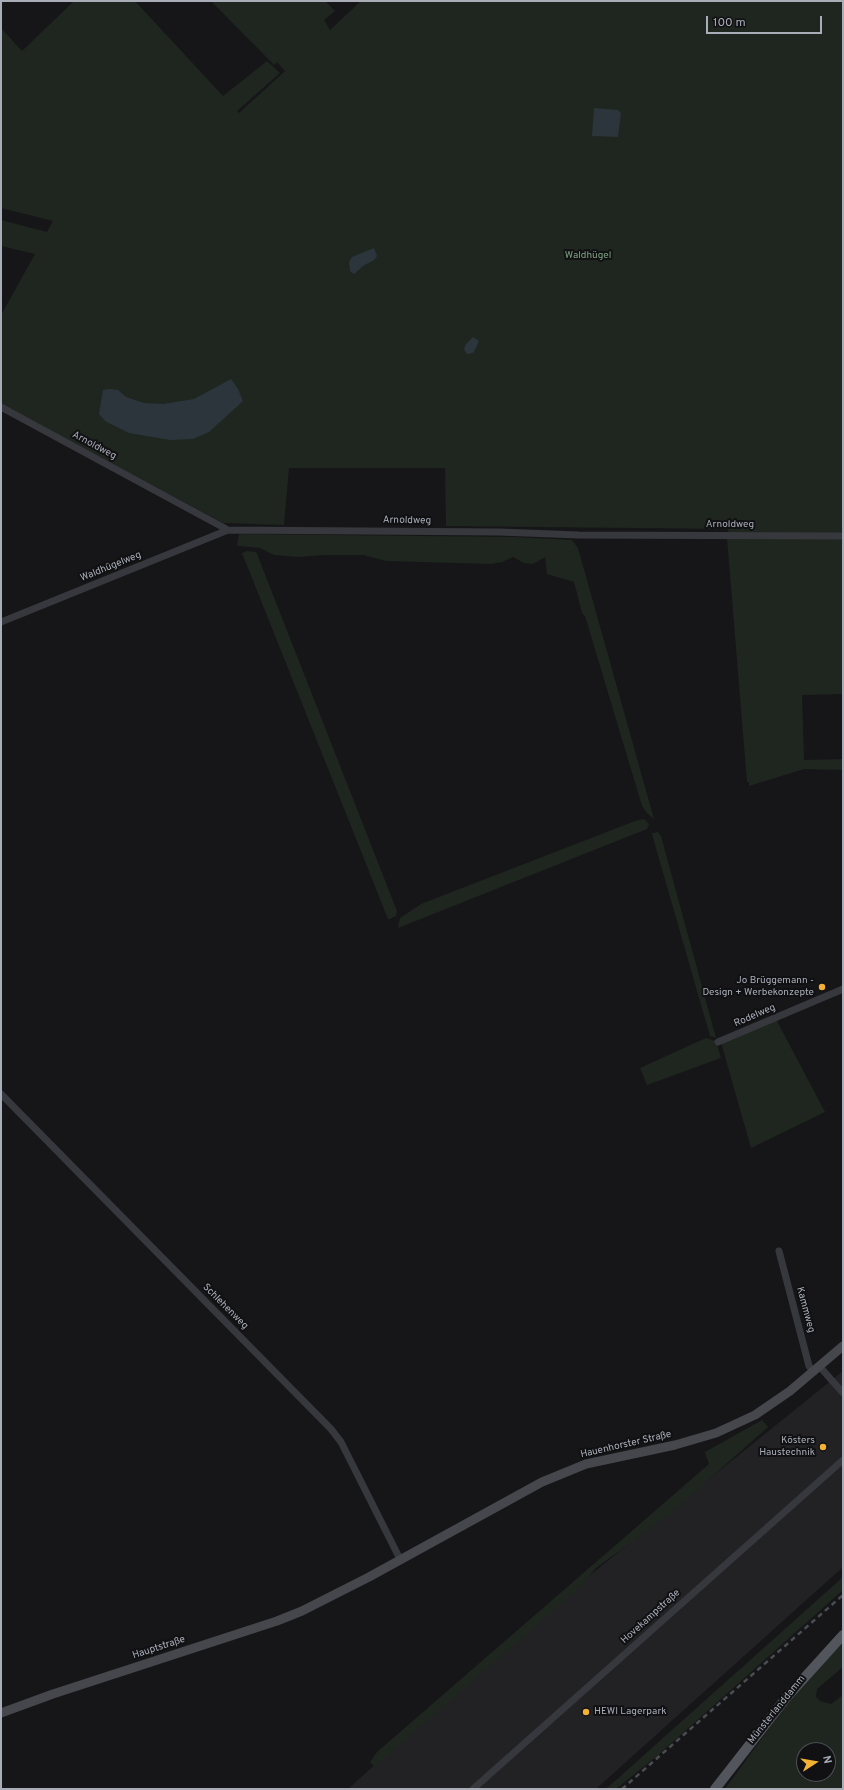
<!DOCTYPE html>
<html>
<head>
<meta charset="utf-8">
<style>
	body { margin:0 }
	#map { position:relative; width:844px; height:1790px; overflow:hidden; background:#161618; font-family:Overpass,sans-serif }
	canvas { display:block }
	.frame { position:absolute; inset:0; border:2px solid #a8adb8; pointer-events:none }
	.north { position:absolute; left:796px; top:1742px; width:40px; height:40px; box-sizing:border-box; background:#111113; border:1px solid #4d4f55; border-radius:50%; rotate:78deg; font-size:11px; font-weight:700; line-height:16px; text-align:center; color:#a8adb8 }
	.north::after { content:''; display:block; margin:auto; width:14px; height:18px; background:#f2b134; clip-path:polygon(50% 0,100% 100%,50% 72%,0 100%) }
	.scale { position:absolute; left:706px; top:16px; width:116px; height:18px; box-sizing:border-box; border:2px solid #a8adb8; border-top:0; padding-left:5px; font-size:12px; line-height:14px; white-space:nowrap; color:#a8adb8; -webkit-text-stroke:3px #111113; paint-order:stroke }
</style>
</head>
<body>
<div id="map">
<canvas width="844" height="1790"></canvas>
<div class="frame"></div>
<div class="north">N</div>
<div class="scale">100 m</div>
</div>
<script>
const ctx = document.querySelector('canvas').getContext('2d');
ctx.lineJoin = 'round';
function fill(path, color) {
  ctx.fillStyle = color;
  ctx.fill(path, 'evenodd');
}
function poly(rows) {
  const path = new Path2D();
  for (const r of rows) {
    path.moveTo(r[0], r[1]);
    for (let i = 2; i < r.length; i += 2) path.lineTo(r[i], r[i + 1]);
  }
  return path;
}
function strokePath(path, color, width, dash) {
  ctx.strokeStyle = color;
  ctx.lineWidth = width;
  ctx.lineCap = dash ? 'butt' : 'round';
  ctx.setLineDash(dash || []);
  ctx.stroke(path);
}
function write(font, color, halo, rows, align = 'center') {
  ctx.font = font + ' Overpass,sans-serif';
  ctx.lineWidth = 4;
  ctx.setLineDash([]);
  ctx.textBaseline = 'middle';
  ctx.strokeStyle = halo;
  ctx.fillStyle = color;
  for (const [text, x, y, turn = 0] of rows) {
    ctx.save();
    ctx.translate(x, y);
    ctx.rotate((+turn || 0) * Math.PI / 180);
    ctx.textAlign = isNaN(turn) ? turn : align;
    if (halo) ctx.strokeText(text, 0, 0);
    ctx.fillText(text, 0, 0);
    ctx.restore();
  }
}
fill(poly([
	[843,1371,843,1567,596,1789,348,1789,548,1609]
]), '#222225');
fill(poly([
	[74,1,135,1,223,96,267,61,280,73,237,111,239,113,285,71,277,62,274,65,211,1,325,1,335,11,324,20,330,30,361,1,843,1,843,694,802,695,804,760,843,759,843,770,804,769,749,786,749,782,747,782,727,538,729,538,728,529,446,526,445,468,289,468,284,525,223,523,1,404,1,315,35,254,1,246,1,220,47,232,53,221,1,208,1,28,22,51],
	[239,534,514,537,572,540,578,548,654,819,647,813,642,806,585,616,582,613,574,582,547,574,545,557,533,564,524,563,513,557,502,562,491,564,386,561,363,555,324,555,298,557,274,555,260,548,239,546,237,545],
	[247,551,256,552,257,554,397,911,396,916,390,919,388,919,242,553],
	[644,819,649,824,647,829,398,928,400,918,421,904,635,821],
	[658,832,661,836,716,1038,710,1036,653,838,652,833],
	[776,1019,825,1112,751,1148,722,1046,723,1041],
	[706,1038,716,1041,721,1058,647,1085,640,1068],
	[762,1420,768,1427,669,1515,596,1568,577,1590,375,1767,370,1762,377,1752,709,1464,705,1452],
	[843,1577,843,1590,657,1756,616,1789,606,1789],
	[843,1643,843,1667,817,1689,816,1697,820,1701,831,1704,843,1695,843,1789,725,1789,789,1701,829,1655],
	[804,1750,828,1750,828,1774,804,1774]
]), '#1e261f');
fill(poly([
	[594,108,618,110,621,113,618,137,592,136],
	[374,248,377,256,374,260,363,266,354,274,350,271,349,262,352,257],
	[473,337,479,341,477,346,473,353,467,354,464,349,466,344],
	[231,379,238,389,243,401,209,432,193,439,170,440,129,433,105,421,99,414,103,390,110,389,118,390,126,397,144,403,163,404,194,399]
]), '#2c353c');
strokePath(poly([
	[1,407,228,530,499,532,579,535,843,536],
	[1,622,228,530],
	[718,1042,843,989],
	[1,1094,331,1429,341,1442,400,1559],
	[779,1251,809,1366,814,1372],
	[820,1367,843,1393],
	[473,1789,843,1460]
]), '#37383d', 7);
strokePath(poly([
	[1,1713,53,1694,277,1621,302,1611,369,1577,542,1482,586,1464,675,1445,716,1433,755,1415,790,1391,843,1346]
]), '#45474d', 9);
strokePath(poly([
	[715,1789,786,1698,843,1635]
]), '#53555c', 10);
strokePath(poly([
	[622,1789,843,1595]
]), '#4a4c52', 2.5, [5, 4]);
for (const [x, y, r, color] of [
	[822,987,4,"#f2b134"],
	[823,1447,4,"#f2b134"],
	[586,1712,4,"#f2b134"]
]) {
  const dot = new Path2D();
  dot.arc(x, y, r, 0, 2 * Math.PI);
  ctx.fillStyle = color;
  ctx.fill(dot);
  strokePath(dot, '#111113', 1.5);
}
write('10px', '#7fa381', '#111113', [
	["Waldhügel",588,256]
]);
write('10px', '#a8adb8', '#111113', [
	["Arnoldweg",94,446,28],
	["Arnoldweg",407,521,1],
	["Arnoldweg",730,525],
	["Waldhügelweg",111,567,-22],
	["Rodelweg",755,1016,-23],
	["Schlehenweg",225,1307,45],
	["Kammweg",805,1310,75],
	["Hauenhorster Straße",626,1445,-13],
	["Hovekampstraße",651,1617,-42],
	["Hauptstraße",159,1648,-18],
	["Münsterlanddamm",777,1710,-51]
]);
write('10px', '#a8adb8', '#111113', [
	["Jo Brüggemann -",814,981],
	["Design + Werbekonzepte",814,993],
	["Kösters",815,1441],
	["Haustechnik",815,1453],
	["HEWI Lagerpark",594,1712,"left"]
], 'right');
</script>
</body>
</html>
